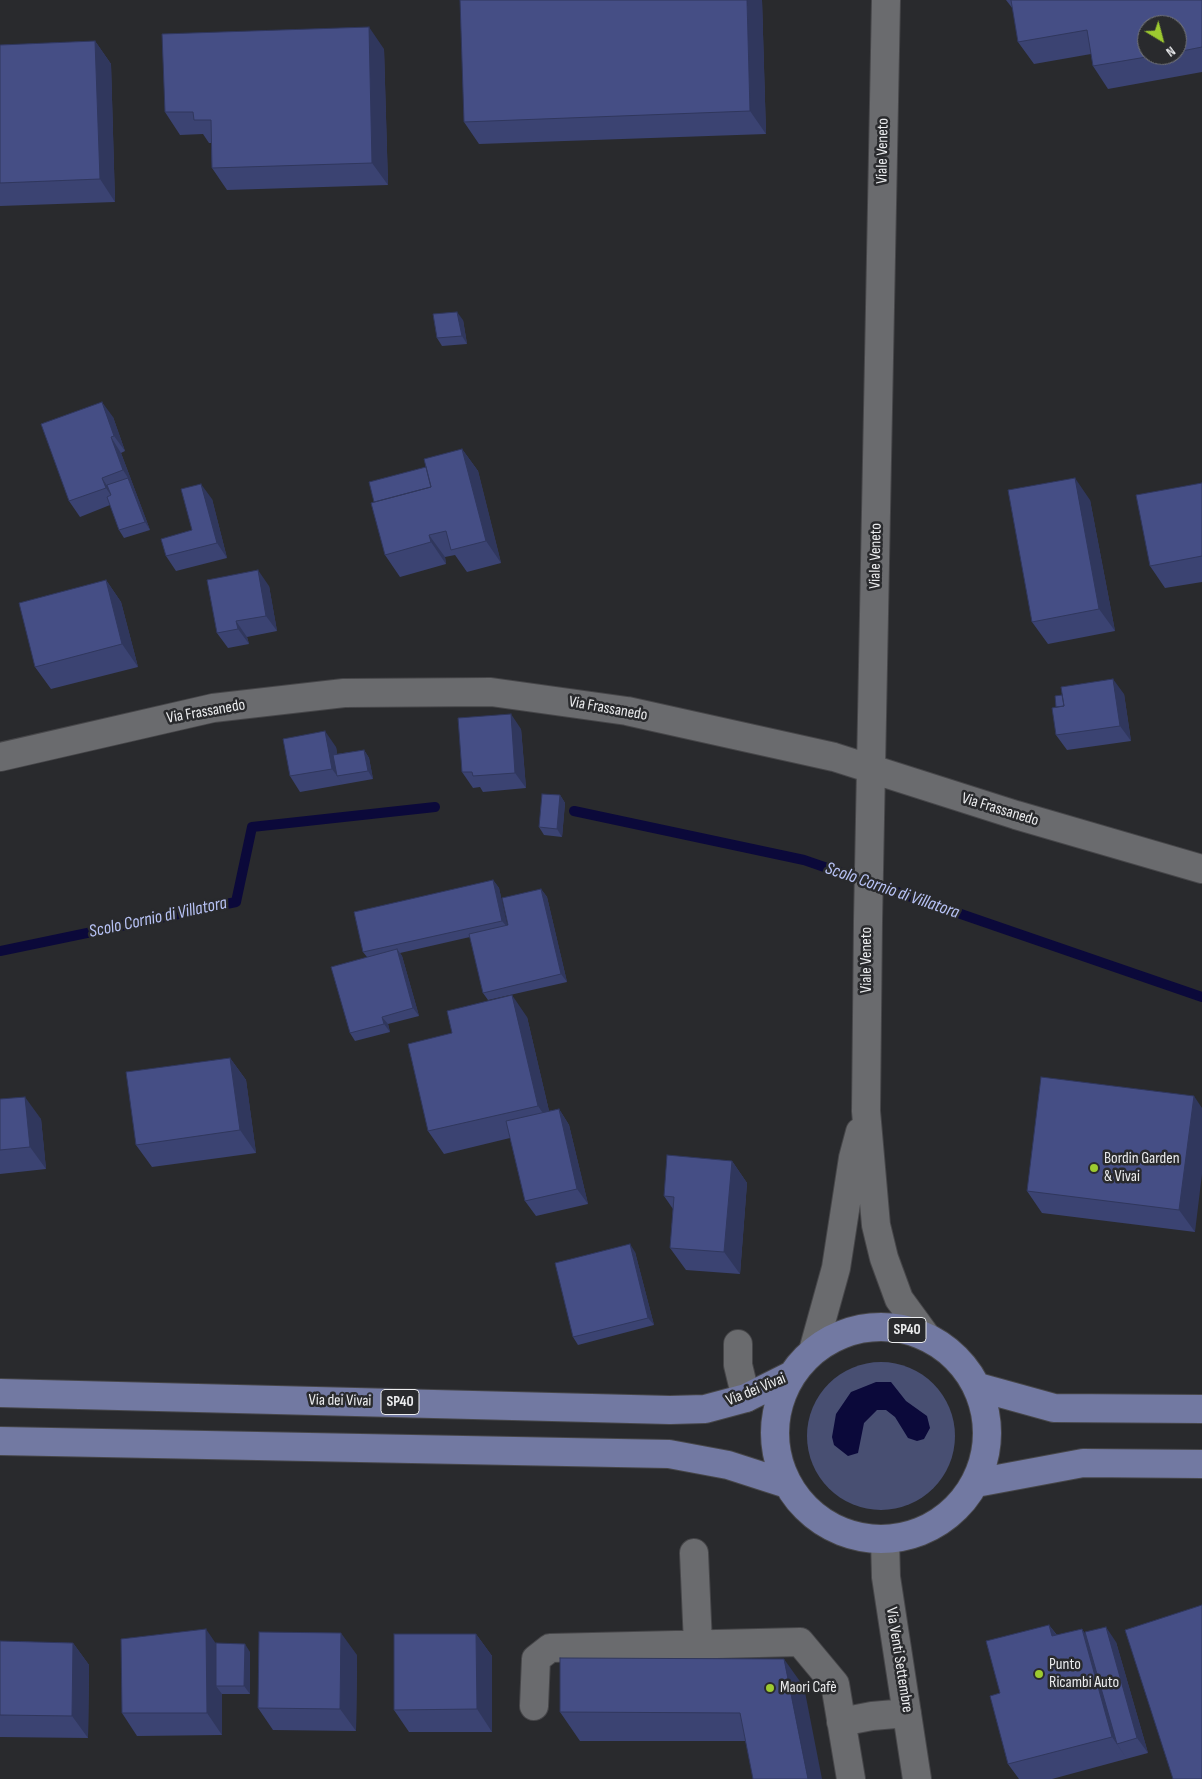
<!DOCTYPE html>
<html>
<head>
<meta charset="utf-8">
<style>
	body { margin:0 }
	#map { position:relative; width:1202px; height:1779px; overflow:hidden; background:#292a2d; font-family:"Sofia Sans Condensed",sans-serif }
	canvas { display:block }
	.north { position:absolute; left:1137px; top:15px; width:50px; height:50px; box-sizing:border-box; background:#292a2d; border:1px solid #77787a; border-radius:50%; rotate:143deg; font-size:14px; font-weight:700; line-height:20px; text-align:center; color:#ebecee }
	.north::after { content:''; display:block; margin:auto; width:18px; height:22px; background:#9dca30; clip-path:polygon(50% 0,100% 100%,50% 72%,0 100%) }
</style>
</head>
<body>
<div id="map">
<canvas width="1202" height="1779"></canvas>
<div class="north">N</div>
</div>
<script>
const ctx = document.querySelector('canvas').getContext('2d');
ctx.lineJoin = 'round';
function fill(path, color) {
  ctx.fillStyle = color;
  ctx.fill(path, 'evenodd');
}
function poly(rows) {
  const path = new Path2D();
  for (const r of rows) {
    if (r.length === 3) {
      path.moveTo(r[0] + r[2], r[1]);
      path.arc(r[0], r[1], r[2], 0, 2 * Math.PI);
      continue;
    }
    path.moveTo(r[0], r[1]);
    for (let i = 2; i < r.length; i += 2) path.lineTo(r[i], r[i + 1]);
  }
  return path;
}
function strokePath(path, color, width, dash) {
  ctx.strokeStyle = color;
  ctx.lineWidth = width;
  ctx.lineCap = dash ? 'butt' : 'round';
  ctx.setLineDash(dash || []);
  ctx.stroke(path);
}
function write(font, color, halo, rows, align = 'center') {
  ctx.font = font + ' "Sofia Sans Condensed",sans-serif';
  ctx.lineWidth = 5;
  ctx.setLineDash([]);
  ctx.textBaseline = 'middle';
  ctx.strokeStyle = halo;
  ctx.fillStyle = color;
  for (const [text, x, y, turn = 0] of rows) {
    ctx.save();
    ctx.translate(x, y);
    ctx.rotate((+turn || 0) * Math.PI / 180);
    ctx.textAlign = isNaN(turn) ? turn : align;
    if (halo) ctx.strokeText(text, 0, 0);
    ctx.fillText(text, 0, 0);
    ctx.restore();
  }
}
fill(poly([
	[881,1436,74]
]), '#484f72');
fill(poly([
	[876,1382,891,1382,906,1401,927,1416,930,1428,924,1439,917,1441,908,1438,895,1417,886,1410,877,1410,864,1423,858,1453,848,1456,834,1445,832,1437,836,1414,851,1392]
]), '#0b093a');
strokePath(poly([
	[574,811,804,860,1202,997],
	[0,951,236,902,252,827,435,807]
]), '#0b093a', 10);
const minor = poly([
	[886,0,868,921,866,1111,876,1225,884,1258,899,1299,926,1336],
	[0,757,213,708,344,693,491,692,627,711,834,757,1016,815,1202,869],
	[738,1344,738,1365,746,1398],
	[813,1351,836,1268,853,1158,860,1132],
	[885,1540,886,1577,917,1779],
	[694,1553,698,1644],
	[534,1706,536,1659,550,1648,800,1642,835,1684,851,1779],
	[841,1722,872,1716,907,1713]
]);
const major = poly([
	[881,1433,106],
	[978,1387,1054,1408,1202,1409],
	[0,1393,670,1410,705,1409,746,1398,792,1375],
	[0,1441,669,1454,728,1465,787,1484],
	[976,1483,1083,1463,1202,1464]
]);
strokePath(minor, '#464649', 30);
strokePath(major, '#464649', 30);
strokePath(minor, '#6a6b6e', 28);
strokePath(major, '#7279a2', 28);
fill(poly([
	[762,0,766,134,479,144,464,122],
	[1006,0,1202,0,1202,72,1108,89,1093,66,1091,54,1034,64,1018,42,1013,9],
	[1177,25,1177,55,1147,55],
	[95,41,111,64,115,202,0,206,0,45],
	[384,49,388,185,227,190,212,168,211,143,209,143,203,134,180,135,165,112],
	[463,320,467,344,442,346,437,338],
	[113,417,125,451,121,453,150,530,124,538,119,530,110,505,80,517,69,501],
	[462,449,478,471,501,563,467,572,455,555,445,557,446,564,400,577,385,555,374,502],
	[1202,483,1202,582,1165,588,1150,566],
	[212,499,227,558,176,571,166,556,192,530],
	[1090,500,1115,631,1048,644,1032,622],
	[106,580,121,602,138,667,51,689,35,667],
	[269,586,277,631,247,637,249,644,228,648,217,633],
	[1124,694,1131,741,1067,750,1056,735],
	[521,729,526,788,483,792,480,787,473,788,462,772],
	[336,747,337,754,364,750,369,758,373,779,300,792,290,776],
	[560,795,565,803,562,837,544,835,539,827],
	[493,880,499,888,507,925,508,925,541,889,547,897,567,982,488,1000,483,993,470,937,400,953,402,956,419,1016,388,1024,390,1032,355,1041,350,1033,367,957,363,952],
	[527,1017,549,1111,559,1109,569,1125,588,1204,536,1216,525,1201,510,1138,444,1154,428,1131],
	[230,1058,246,1080,256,1153,152,1167,136,1145],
	[1194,1096,1195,1232,1042,1213,1027,1191],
	[0,1099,41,1119,46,1169,0,1174],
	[732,1161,747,1183,740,1274,686,1270,670,1248,673,1209,664,1196],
	[635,1252,654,1325,578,1345,573,1337],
	[1049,1625,1057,1635,1082,1629,1086,1636,1116,1642,1148,1753,1052,1779,1019,1779,1008,1764,1000,1693],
	[476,1634,492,1656,492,1732,409,1732,394,1710],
	[0,1641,73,1643,89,1665,88,1738,0,1737],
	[216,1643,250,1652,250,1694,222,1694,222,1735,137,1736,122,1713],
	[357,1655,356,1731,273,1730,258,1708],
	[804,1687,746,1741,580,1741,560,1712]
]), '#3b4372');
fill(poly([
	[747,0,762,0,766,134,750,111],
	[369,27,384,49,388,185,372,163],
	[95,41,111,64,115,202,100,179],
	[457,312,463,320,467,344,462,336],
	[102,402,113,417,125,451,114,436],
	[111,437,121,453,150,530,145,522,128,478,123,470],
	[462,449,478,471,501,563,486,541],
	[102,478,112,493,116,503,106,488],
	[1075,478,1090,500,1115,631,1099,609],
	[201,484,212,499,227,558,217,543],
	[429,535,445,557,446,564,431,542],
	[258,570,269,586,277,631,266,616],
	[106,580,121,602,138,667,122,644],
	[236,621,247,637,249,644,238,629],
	[1113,679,1124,694,1131,741,1120,726],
	[511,714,521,729,526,788,515,773],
	[325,731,336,747,341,776,337,776,343,784,332,769],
	[364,750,369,758,373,779,368,771],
	[560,795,565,803,562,837,557,829],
	[493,880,499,888,508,928,502,921],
	[541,889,547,897,567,982,561,974],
	[397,949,402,956,419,1016,413,1008],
	[512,995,527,1017,553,1128,538,1106],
	[382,1017,388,1024,390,1032,384,1024],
	[230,1058,246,1080,256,1153,240,1130],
	[1194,1096,1202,1108,1202,1174,1195,1232,1179,1210],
	[25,1097,41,1119,46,1169,30,1147],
	[559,1109,569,1125,588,1204,577,1189],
	[732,1161,747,1183,740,1274,724,1252],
	[630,1244,635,1252,654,1325,648,1318],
	[1049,1625,1065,1647,1052,1636],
	[1106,1627,1116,1642,1148,1753,1137,1738],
	[206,1629,221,1651,216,1686,222,1694,222,1735,207,1713],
	[1082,1629,1097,1651,1117,1744,1127,1759,1112,1737],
	[341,1633,357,1655,356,1731,340,1709],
	[476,1634,492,1656,492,1732,477,1709],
	[73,1643,89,1665,88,1738,72,1716],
	[245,1644,250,1652,250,1694,244,1686],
	[784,1659,804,1687,822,1779,808,1779]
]), '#30375d');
const building = poly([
	[460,0,747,0,750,111,464,122,460,0],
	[1011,0,1202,0,1202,47,1177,52,1177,25,1147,25,1147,55,1158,55,1093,66,1087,30,1018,42,1011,0],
	[369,27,372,163,212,168,211,120,194,120,193,112,165,112,162,34,369,27],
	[95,41,100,179,0,183,0,45,95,41],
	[457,312,462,336,437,338,433,314,457,312],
	[102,402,114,436,111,437,123,470,102,478,106,488,69,501,41,424,102,402],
	[462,449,486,541,451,550,446,531,429,535,431,542,385,555,371,503,431,487,424,459,462,449],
	[426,467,431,487,374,502,369,482,426,467],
	[128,478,145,522,119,530,107,497,111,495,107,485,128,478],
	[1075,478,1099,609,1032,622,1008,490,1075,478],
	[1202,483,1202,556,1150,566,1136,495,1202,483],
	[201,484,217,543,166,556,161,539,192,530,181,489,201,484],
	[258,570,266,616,236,621,238,629,217,633,207,580,258,570],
	[106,580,122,644,35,667,19,603,106,580],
	[1113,679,1120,726,1056,735,1052,708,1064,706,1061,687,1113,679],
	[1062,695,1064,706,1056,707,1055,696,1062,695],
	[511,714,515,773,473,776,472,772,462,772,458,718,511,714],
	[325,731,332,769,290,776,283,739,325,731],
	[364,750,368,771,337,776,333,755,364,750],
	[542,794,560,795,557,829,539,827,542,794],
	[493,880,502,921,363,952,354,912,493,880],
	[541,889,561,974,483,993,469,934,508,925,502,898,541,889],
	[397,949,413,1008,382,1017,384,1024,350,1033,331,967,397,949],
	[512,995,538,1106,428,1131,408,1044,452,1033,447,1011,512,995],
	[230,1058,240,1130,136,1145,126,1072,230,1058],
	[1041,1077,1194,1096,1179,1210,1027,1191,1041,1077],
	[25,1097,30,1147,0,1150,0,1099,25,1097],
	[559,1109,577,1189,525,1201,506,1121,559,1109],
	[667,1155,732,1161,724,1252,670,1248,674,1197,664,1196,667,1155],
	[630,1244,648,1318,573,1337,555,1263,630,1244],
	[1202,1605,1202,1779,1173,1779,1125,1630,1202,1605],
	[1049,1625,1052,1636,1082,1629,1112,1737,1008,1764,990,1696,1000,1693,986,1641,1049,1625],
	[1106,1627,1137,1738,1117,1744,1085,1632,1106,1627],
	[206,1629,207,1713,122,1713,121,1639,206,1629],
	[259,1632,341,1633,340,1709,258,1708,259,1632],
	[394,1634,476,1634,477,1709,394,1710,394,1634],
	[0,1641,73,1643,72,1716,0,1715,0,1641],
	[216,1643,245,1644,244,1686,216,1686,216,1643],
	[560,1658,784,1659,808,1779,753,1779,740,1713,560,1712,560,1658]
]);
fill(building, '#454e85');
strokePath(building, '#30375d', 1);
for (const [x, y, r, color] of [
	[1094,1168,5,"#9dca30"],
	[1039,1674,5,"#9dca30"],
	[770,1688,5,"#9dca30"]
]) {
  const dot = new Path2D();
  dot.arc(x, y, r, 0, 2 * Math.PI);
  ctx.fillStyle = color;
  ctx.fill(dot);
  strokePath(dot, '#292a2d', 2);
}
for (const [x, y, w] of [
	[907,1330,38],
	[400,1402,38]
]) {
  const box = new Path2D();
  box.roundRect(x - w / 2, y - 12.5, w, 25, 4);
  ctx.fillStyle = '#292a2d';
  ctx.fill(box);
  strokePath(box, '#ebecee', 1);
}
write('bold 15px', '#ebecee', null, [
	["SP40",907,1330],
	["SP40",400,1402]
]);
write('16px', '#ebecee', '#292a2d', [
	["Viale Veneto",883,151,-89],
	["Viale Veneto",876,556,-89],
	["Via Frassanedo",608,709,10],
	["Via Frassanedo",206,712,-10],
	["Via Frassanedo",1000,810,17],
	["Viale Veneto",867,960,-90],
	["Via dei Vivai",756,1390,-22],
	["Via dei Vivai",340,1401,1],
	["Via Venti Settembre",899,1660,81]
]);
write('16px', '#ebecee', '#292a2d', [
	["Bordin Garden",1104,1159],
	["& Vivai",1104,1177],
	["Punto",1049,1665],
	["Ricambi Auto",1049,1683],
	["Maori Cafè",780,1688]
], 'left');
write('italic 18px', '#b8c3f6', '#292a2d', [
	["Scolo Cornio di Villatora",892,891,19],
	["Scolo Cornio di Villatora",158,918,-12]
]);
</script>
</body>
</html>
